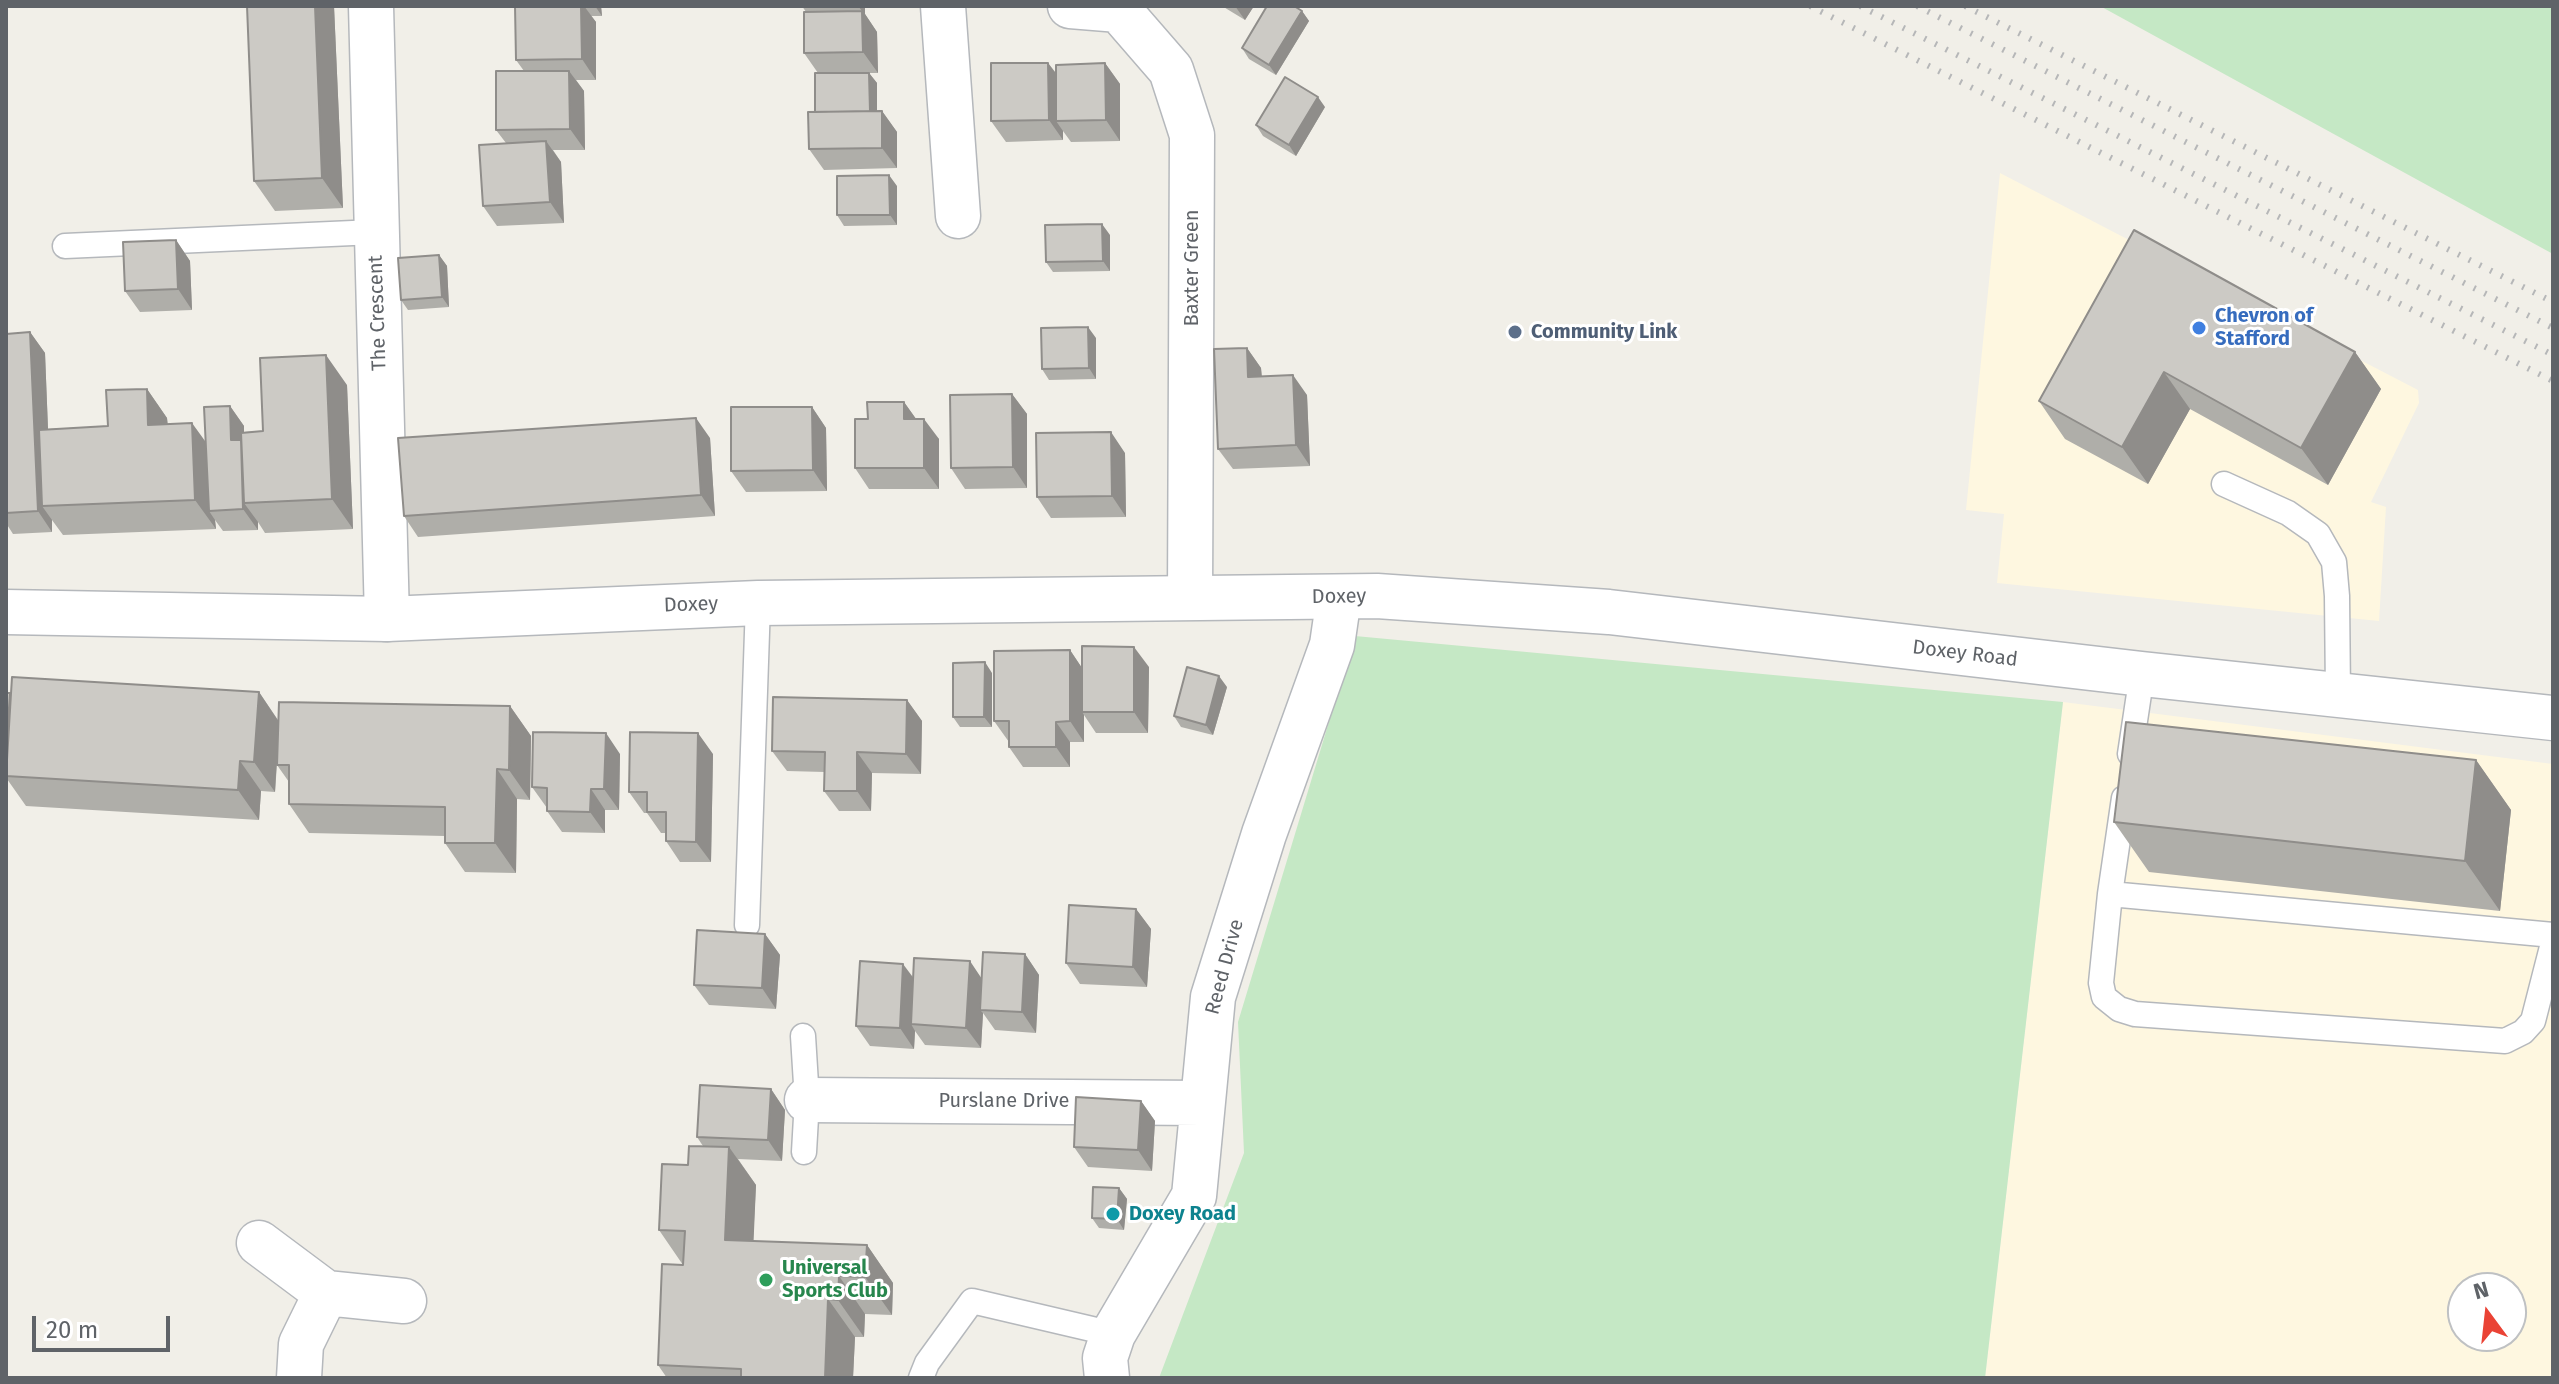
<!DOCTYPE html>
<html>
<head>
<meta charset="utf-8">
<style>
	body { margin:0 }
	#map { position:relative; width:2559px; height:1384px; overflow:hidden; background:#f1efe8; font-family:"Fira Sans",sans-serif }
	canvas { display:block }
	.frame { position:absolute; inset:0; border:8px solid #5f6368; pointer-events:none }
	.north { position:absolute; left:2447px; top:1272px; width:80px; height:80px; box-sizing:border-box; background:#fff; border:2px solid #bfc1c3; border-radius:50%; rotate:345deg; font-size:22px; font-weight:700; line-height:32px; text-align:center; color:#5f6368 }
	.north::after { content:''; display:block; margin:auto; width:28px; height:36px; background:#ea4335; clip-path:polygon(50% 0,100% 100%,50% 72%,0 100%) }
	.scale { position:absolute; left:32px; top:1316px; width:138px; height:36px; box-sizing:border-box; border:4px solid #5f6368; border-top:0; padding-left:10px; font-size:24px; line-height:28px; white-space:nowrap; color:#5f6368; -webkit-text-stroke:6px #fff; paint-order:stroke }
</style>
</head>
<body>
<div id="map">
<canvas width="2559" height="1384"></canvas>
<div class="frame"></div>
<div class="north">N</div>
<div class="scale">20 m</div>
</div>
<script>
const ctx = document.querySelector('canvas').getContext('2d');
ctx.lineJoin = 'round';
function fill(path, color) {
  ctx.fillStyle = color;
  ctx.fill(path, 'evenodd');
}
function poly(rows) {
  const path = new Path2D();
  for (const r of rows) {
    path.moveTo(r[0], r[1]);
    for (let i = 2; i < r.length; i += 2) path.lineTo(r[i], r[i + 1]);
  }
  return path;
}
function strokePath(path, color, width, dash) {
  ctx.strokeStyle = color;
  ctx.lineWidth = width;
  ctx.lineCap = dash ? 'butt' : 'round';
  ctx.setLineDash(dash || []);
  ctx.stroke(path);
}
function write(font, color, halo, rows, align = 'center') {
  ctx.font = font + ' "Fira Sans",sans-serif';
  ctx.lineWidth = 6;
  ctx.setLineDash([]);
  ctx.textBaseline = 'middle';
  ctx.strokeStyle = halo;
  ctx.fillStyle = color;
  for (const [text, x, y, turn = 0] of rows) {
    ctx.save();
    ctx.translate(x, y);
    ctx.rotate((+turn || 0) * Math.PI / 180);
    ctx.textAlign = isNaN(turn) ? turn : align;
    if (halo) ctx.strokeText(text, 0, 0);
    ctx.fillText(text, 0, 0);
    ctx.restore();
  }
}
fill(poly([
	[2000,173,2418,390,2419,403,2371,502,2386,507,2379,621,1997,583,2004,514,1966,510],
	[2063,702,2553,764,2553,1378,1985,1378],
	[2463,1288,2511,1288,2511,1336,2463,1336]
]), '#fef7e0');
fill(poly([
	[2100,6,2553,6,2553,254,2299,115],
	[1355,636,2063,702,1985,1378,1159,1378,1244,1153,1238,1022]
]), '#c5e8c5');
const service = poly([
	[65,246,375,232],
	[2224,484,2288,513,2318,534,2334,562,2337,596,2338,695],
	[2130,754,2142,674],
	[2124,798,2110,894,2553,935],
	[2110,894,2101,983,2104,997,2119,1009,2135,1014,2505,1041,2523,1032,2533,1021,2553,943],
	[747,925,758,603],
	[803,1036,807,1100,804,1152],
	[921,1378,927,1363,972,1301,1113,1334]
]);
const minor = poly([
	[371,6,387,619],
	[943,6,958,216],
	[1070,6,1119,10,1171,70,1192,135,1190,597],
	[807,1100,1201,1103],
	[259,1243,326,1293],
	[299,1378,301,1344,326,1293,404,1301],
	[1107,1378,1105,1358,1113,1334,1194,1196,1213,997,1264,834,1332,645,1339,597]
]);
const tertiary = poly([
	[6,612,387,619,758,603,1377,596,1609,612,2142,674,2553,718]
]);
strokePath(service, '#b5b8bc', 27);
strokePath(minor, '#b5b8bc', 47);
strokePath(tertiary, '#b5b8bc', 47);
strokePath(service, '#fff', 24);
strokePath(minor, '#fff', 44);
strokePath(tertiary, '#fff', 44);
strokePath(poly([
	[1810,6,2553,381],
	[1860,6,2553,355],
	[1917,6,2553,328],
	[1965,6,2553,302]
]), '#b6b7b8', 6, [2, 10]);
fill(poly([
	[247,6,334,6,343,208,275,211,254,181],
	[515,6,601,6,602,16,591,16,596,22,596,80,576,80,584,91,585,150,553,150,561,162,564,223,497,226,483,206,506,143,496,130,524,71,516,60],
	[802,6,865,6,865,14,877,32,878,73,869,73,877,83,877,111,882,111,897,132,897,168,824,170,809,149,815,112,818,73,804,53,806,12],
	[1222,6,1254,6,1245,20],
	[1302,11,1309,21,1276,75,1249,59,1242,48],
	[1048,63,1056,73,1105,63,1120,84,1120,141,1071,142,1063,131,1063,140,1006,142,991,121],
	[1325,107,1296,156,1263,136,1256,125],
	[897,186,897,225,844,226,837,215],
	[2134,230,2355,352,2381,389,2328,485,2190,409,2148,484,2065,439,2039,401],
	[1110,235,1110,271,1053,272,1046,262],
	[176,240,190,261,192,310,140,312,125,291],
	[439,255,447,266,449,307,408,310,401,300],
	[30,332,45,353,48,429,108,426,147,389,167,418,168,424,206,443,230,406,244,426,244,432,263,431,347,385,353,529,265,533,258,522,258,530,223,531,215,520,216,529,63,535,52,520,52,532,13,534,6,523,6,334],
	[1096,338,1096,379,1049,380,1042,369],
	[1247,348,1261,368,1262,376,1307,395,1310,466,1233,469,1218,449],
	[1012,394,1027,414,1027,488,965,489,951,468],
	[904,402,916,419,939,439,939,489,869,489,855,468,868,419],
	[812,407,826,428,827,491,746,492,731,471],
	[710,438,715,516,418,537,404,516],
	[1125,453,1126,517,1051,518,1037,497],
	[1070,650,1082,668,1149,667,1148,733,1096,733,1084,715,1084,742,1070,742,1070,767,1023,767,1009,747,1009,742,994,721],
	[992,673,992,727,960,727,953,717],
	[1227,687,1213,735,1181,727,1174,716],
	[259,692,278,720,510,706,531,736,530,800,517,799,516,873,465,872,445,843,445,836,309,833,289,804,289,782,277,765,278,750,275,792,261,791,259,820,26,806,7,779,6,801,6,693],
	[907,700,922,721,921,774,872,773,871,811,839,811,824,791,825,772,787,771,772,751],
	[620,754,619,810,605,810,605,833,562,832,547,811,547,808,532,787],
	[713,754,711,862,680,862,666,841,666,833,661,833,647,813,644,813,629,792],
	[2476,760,2511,810,2500,911,2149,872,2114,822],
	[1136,909,1151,929,1147,987,1080,984,1066,963],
	[765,934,780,955,776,1009,709,1005,694,985],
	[1025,954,1039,975,1036,1033,995,1030,983,1013,981,1048,925,1045,915,1031,914,1049,870,1046,856,1026,913,978,982,978],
	[771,1089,785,1110,782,1161,738,1159,756,1185,753,1241,867,1245,893,1283,892,1315,865,1314,864,1337,855,1337,853,1378,667,1378,658,1365,683,1265,659,1230,688,1165,703,1146,697,1137],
	[1141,1101,1155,1121,1152,1171,1088,1167,1074,1147],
	[1119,1188,1127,1199,1124,1230,1099,1228,1092,1218]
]), '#afaea9');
fill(poly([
	[315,6,334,6,343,208,322,178],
	[581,6,584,6,596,22,596,80,582,59],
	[595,6,601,6,602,16],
	[858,6,865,6,865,14,877,32,878,73,863,52,863,12],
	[1235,6,1254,6,1245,20],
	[1302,11,1309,21,1276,75,1269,65],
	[1048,63,1063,83,1056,121,1063,131,1063,140,1049,120],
	[1105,63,1120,84,1120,141,1106,120],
	[569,71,584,91,585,150,570,129],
	[869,73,877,83,877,124,870,113],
	[1318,97,1325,107,1296,156,1289,145],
	[882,111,897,132,897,168,882,148],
	[546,141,561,162,564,223,550,202],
	[889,175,897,186,897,225,890,215],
	[1102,224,1110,235,1110,271,1103,261],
	[176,240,190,261,192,310,178,289],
	[439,255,447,266,449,307,442,297],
	[1088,327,1096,338,1096,379,1089,368],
	[30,332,45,353,51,505,42,506,52,520,52,532,38,511],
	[1247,348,1261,368,1263,398,1248,377],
	[2355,352,2381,389,2328,485,2301,448],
	[326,355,347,385,353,529,332,499],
	[2164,372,2190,409,2148,484,2122,447],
	[1293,375,1307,395,1310,466,1296,445],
	[147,389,167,418,169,455,148,425],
	[1012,394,1027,414,1027,488,1013,467],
	[904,402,919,423,904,419],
	[230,406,244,426,244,503,258,522,258,530,243,509,231,440],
	[812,407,826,428,827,491,813,470],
	[696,418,710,438,715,516,701,495],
	[924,419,939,439,939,489,924,468],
	[192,423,213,452,209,511,215,520,216,529,195,500],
	[1111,432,1125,453,1126,517,1112,496],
	[1134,647,1149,667,1148,733,1134,712],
	[1070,650,1084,671,1082,712,1084,715,1084,742,1070,721],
	[985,662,992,673,992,727,984,717],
	[1219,676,1227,687,1213,735,1206,725],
	[259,692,279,722,275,792,254,762],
	[907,700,922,721,921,774,906,754],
	[510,706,531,736,530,800,509,770],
	[1056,722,1070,742,1070,767,1056,747],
	[606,733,620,754,619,810,604,789],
	[698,733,713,754,711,862,696,842],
	[857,752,872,773,871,811,857,791],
	[2476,760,2511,810,2500,911,2465,861],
	[240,761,261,791,259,820,238,790],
	[497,769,517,799,516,873,495,843],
	[591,789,605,810,605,833,590,812],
	[1136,909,1151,929,1147,987,1133,967],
	[765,934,780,955,776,1009,762,988],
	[1025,954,1039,975,1036,1033,1022,1012],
	[970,961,984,982,980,1010,983,1013,981,1048,966,1028],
	[903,964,918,984,911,1024,915,1031,914,1049,900,1028],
	[771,1089,785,1110,782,1161,768,1140],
	[1141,1101,1155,1121,1152,1171,1138,1150],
	[729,1147,756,1185,752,1277,725,1240],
	[1119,1188,1127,1199,1124,1230,1117,1219],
	[867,1245,893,1283,892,1315,865,1277],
	[839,1276,865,1314,864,1337,838,1300],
	[828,1299,855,1337,853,1378,825,1378]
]), '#8f8d8a');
const building = poly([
	[247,6,315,6,322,178,254,181,247,6],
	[515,6,581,6,582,59,516,60,515,6],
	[1267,6,1294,6,1302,11,1269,65,1242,48,1267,6],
	[862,11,863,52,804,53,804,12,862,11],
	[991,63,1048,63,1049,120,991,121,991,63],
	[1105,63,1106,120,1056,121,1056,65,1105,63],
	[496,71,569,71,570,129,496,130,496,71],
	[815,73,869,73,870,111,815,112,815,73],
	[1285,77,1318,97,1289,145,1256,125,1285,77],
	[882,111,882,148,809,149,808,112,882,111],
	[546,141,550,202,483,206,479,145,546,141],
	[889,175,890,215,837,215,837,176,889,175],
	[1102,224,1103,261,1046,262,1045,225,1102,224],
	[2134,230,2355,352,2301,448,2164,372,2122,447,2039,401,2134,230],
	[176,240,178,289,125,291,123,242,176,240],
	[439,255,442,297,401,300,398,258,439,255],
	[1088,327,1089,368,1042,369,1041,328,1088,327],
	[30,332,38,511,6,513,6,334,30,332],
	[1247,348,1248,377,1293,375,1296,445,1218,449,1214,349,1247,348],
	[326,355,332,499,244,503,241,433,263,431,260,358,326,355],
	[147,389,148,425,192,423,195,500,42,506,39,430,108,426,106,390,147,389],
	[1012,394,1013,467,951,468,950,395,1012,394],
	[867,402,904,402,904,419,924,419,924,468,855,468,855,419,868,419,867,402],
	[230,406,231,440,241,440,243,509,209,511,204,407,230,406],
	[731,407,812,407,813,470,731,471,731,407],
	[696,418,701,495,404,516,398,438,696,418],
	[1111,432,1112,496,1037,497,1036,433,1111,432],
	[1082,646,1134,647,1134,712,1082,712,1082,646],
	[1070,650,1070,721,1056,722,1056,747,1009,747,1009,721,994,721,994,651,1070,650],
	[985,662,984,717,953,717,953,663,985,662],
	[1187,667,1219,676,1206,725,1174,716,1187,667],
	[12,677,259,692,254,762,240,761,238,790,6,776,12,677],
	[6,693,10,693,6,752,6,693],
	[773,697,907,700,906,754,857,752,857,791,824,791,825,752,772,751,773,697],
	[279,702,510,706,509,770,497,769,495,843,445,843,445,807,289,804,289,765,277,765,279,702],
	[2126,722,2476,760,2465,861,2114,822,2126,722],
	[533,732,606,733,604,789,591,789,590,812,547,811,547,788,532,787,533,732],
	[630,732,698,733,696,842,666,841,666,812,647,812,647,792,629,792,630,732],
	[1069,905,1136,909,1133,967,1066,963,1069,905],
	[697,930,765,934,762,988,694,985,697,930],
	[983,952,1025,954,1022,1012,980,1010,983,952],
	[914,958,970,961,966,1028,911,1024,914,958],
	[860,961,903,964,900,1028,856,1026,860,961],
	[700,1085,771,1089,768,1140,697,1137,700,1085],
	[1076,1097,1141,1101,1138,1150,1074,1147,1076,1097],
	[689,1146,729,1147,725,1240,867,1245,865,1277,839,1276,838,1300,828,1299,825,1378,741,1378,741,1369,658,1365,662,1264,683,1265,685,1231,659,1230,662,1164,688,1165,689,1146],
	[1093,1187,1119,1188,1117,1219,1092,1218,1093,1187]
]);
fill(building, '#cccac5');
strokePath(building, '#8f8d8a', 2);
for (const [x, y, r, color] of [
	[2199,328,8,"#3f7fe0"],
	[1515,332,8,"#5c6f8a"],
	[1113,1214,8,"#0f9aa8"],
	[766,1280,8,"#2e9e5b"]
]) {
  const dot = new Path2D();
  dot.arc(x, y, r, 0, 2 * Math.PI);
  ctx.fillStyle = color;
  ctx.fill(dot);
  strokePath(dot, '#fff', 3);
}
write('20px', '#5f6368', '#fff', [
	["Baxter Green",1192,268,-90],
	["The Crescent",378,313,-92],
	["Doxey",1339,597,-1],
	["Doxey",691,605,-2],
	["Doxey Road",1965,654,7],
	["Reed Drive",1225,967,-75],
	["Purslane Drive",1004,1101]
]);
write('bold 20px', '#366cbe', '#fff', [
	["Chevron of",2215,316],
	["Stafford",2215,339]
], 'left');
write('bold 20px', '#4e5e75', '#fff', [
	["Community Link",1531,332]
], 'left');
write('bold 20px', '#0d838f', '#fff', [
	["Doxey Road",1129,1214]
], 'left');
write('bold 20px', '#27864d', '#fff', [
	["Universal",782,1268],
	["Sports Club",782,1291]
], 'left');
</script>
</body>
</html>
